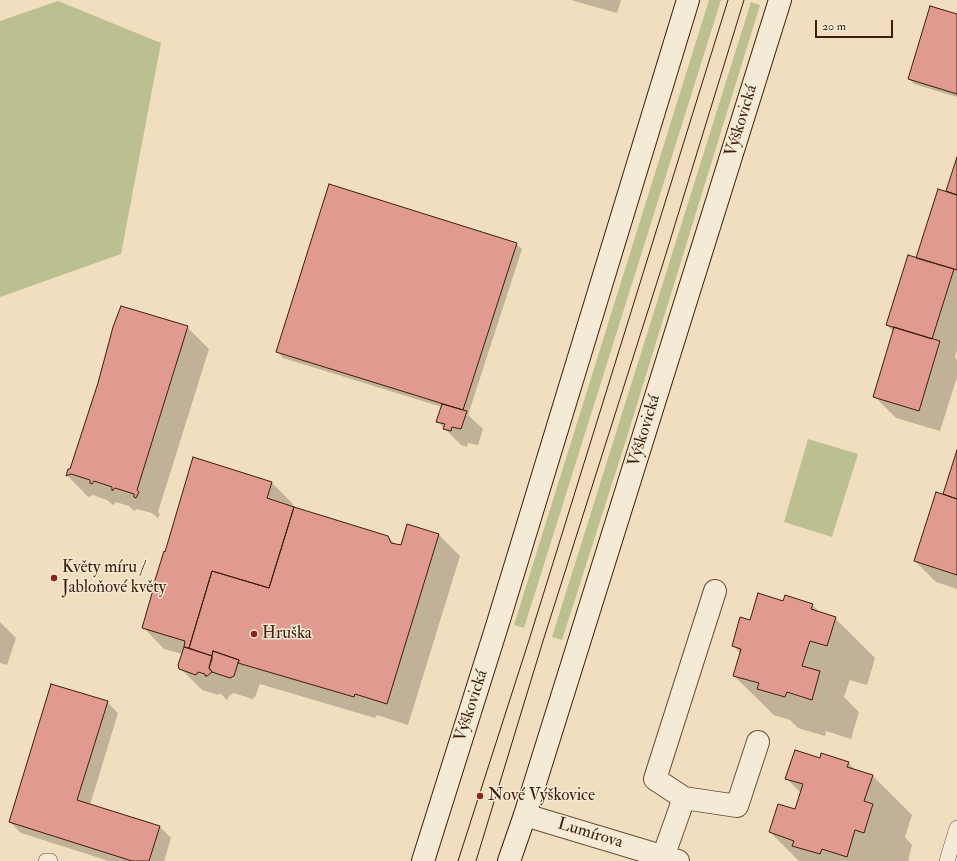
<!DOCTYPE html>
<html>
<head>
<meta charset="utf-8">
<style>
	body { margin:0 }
	#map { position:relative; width:957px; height:861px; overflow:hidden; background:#f0debe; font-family:"IM FELL Double Pica",serif }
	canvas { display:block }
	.scale { position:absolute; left:815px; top:20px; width:78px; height:18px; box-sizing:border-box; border:2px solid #3e1e09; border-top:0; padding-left:5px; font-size:12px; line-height:14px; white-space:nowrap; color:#3e1e09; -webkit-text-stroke:3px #f5ead5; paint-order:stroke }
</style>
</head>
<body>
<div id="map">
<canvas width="957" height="861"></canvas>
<div class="scale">20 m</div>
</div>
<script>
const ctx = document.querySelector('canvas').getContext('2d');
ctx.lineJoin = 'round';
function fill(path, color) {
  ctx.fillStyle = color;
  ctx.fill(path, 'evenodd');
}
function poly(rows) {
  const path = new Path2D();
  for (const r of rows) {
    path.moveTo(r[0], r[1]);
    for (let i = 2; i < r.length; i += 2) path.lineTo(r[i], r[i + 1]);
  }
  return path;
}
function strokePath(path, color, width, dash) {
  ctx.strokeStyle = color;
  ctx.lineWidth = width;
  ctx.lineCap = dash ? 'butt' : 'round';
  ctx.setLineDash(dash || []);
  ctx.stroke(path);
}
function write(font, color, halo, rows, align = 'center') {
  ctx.font = font + ' "IM FELL Double Pica",serif';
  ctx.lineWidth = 3;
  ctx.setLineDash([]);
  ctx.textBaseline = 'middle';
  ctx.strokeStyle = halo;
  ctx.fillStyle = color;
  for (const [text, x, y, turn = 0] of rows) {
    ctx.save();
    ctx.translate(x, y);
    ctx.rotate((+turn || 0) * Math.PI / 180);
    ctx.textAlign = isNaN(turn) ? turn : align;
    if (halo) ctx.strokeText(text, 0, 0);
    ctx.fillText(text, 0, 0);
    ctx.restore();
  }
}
fill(poly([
	[709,0,721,0,524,628,514,625],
	[58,1,161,43,121,254,0,297,0,21],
	[751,2,760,5,627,437,562,640,552,637],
	[808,439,858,454,832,537,784,522]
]), '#bcc090');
fill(poly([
	[571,0,621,0,617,13],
	[957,15,957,97,914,84,909,79],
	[957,160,957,350,955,357,957,360,957,377,940,431,896,418,874,396,894,332,887,325,947,193],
	[516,244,522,249,468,415,483,429,478,445,468,443,467,447,461,445,437,421,442,407,283,358,278,352],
	[187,327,209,349,158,512,160,514,158,518,152,513,137,509,134,511,129,506,116,502,113,505,107,500,93,495,88,497,67,475],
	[957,453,957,589,936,582,915,561,944,496],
	[272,483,293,504,292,507,387,536,396,545,402,547,439,535,460,556,408,725,377,715,375,718,260,684,255,697,252,699,234,693,229,696,227,700,220,693,218,695,202,690,180,668,182,654,164,649,143,627],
	[784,602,812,605,821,613,835,618,875,658,867,685,850,680,847,688,844,697,859,712,851,739,826,731,825,736,798,728,790,720,774,715,734,676,741,654,733,646,750,622],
	[0,622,16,638,7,665,0,663],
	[107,702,118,713,90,805,160,827,171,838,164,861,109,861,21,833,10,822],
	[820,760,848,763,856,770,872,775,912,815,905,837,912,845,908,861,799,861,770,832,796,810,801,793,787,779]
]), '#0003');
const building = poly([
	[930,6,957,14,957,94,908,79,930,6],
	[957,157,957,195,946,191,957,157],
	[329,184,517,243,463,410,276,352,329,184],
	[938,189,957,195,957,270,916,258,938,189],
	[908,255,954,269,932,339,886,325,908,255],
	[121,306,188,326,137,490,139,492,136,498,134,497,134,494,115,488,112,491,112,487,94,481,92,484,90,483,90,480,71,474,66,476,68,469,70,469,98,383,113,327,121,306],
	[894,327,940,341,919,411,873,397,894,327],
	[442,404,467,411,461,429,452,427,451,431,443,429,445,424,436,422,442,404],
	[957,450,957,499,943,494,957,450],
	[193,457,272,482,267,498,294,507,269,588,212,571,189,648,184,647,185,641,142,628,153,590,152,590,164,551,165,552,193,457],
	[936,492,957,499,957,575,914,561,936,492],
	[294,507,388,536,391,543,401,545,407,524,439,534,387,704,355,694,354,697,238,663,239,660,213,651,212,656,189,648,212,571,269,588,294,507],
	[758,593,783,601,785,595,813,604,811,609,836,617,827,646,810,641,808,647,802,666,820,671,812,700,787,692,785,697,757,689,759,683,733,676,741,649,732,646,740,617,750,620,758,593],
	[184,647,212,656,212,659,209,668,212,672,207,676,205,676,205,674,198,672,196,675,179,669,178,665,184,647],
	[213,651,239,660,234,676,230,678,212,672,209,668,213,651],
	[51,684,108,701,77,800,160,826,149,861,132,861,9,822,51,684],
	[795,750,820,758,821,753,849,762,847,767,873,775,864,801,873,804,864,833,855,830,847,857,822,849,820,854,792,846,794,841,769,832,778,804,795,809,803,784,785,779,795,750]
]);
fill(building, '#e19a8f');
strokePath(building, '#3e1e09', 1);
const lane = poly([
	[46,861,50,861],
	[947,861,957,828]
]);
const street = poly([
	[684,798,737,806,758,742],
	[525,815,678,861],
	[663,857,684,798,655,779,715,591]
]);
const secondary = poly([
	[423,861,497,626,688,0],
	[509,861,525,815,780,0]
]);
strokePath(lane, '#6a4e36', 16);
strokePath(street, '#6a4e36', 24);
strokePath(secondary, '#3e1e09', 24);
strokePath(lane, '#f5ead5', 15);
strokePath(street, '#f5ead5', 22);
strokePath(secondary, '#f5ead5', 22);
strokePath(poly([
	[458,861,530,637,728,0],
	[476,861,543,641,665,257,744,0]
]), '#3e1e09', 1);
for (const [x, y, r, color] of [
	[54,578,4,"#8f2418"],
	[254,634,4,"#8f2418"],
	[480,796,4,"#8f2418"]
]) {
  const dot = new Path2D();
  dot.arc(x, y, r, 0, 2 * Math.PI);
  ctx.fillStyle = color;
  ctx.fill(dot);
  strokePath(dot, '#f5ead5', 1.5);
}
write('17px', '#3e1e09', '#f5ead5', [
	["Výškovická",742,121,-73],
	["Výškovická",645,431,-73],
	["Výškovická",472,706,-72],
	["Lumírova",590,834,17]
]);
write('17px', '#3e1e09', '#f5ead5', [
	["Květy míru /",62,568],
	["Jabloňové květy",62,588],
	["Hruška",262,634],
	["Nové Výškovice",488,796]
], 'left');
</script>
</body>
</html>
